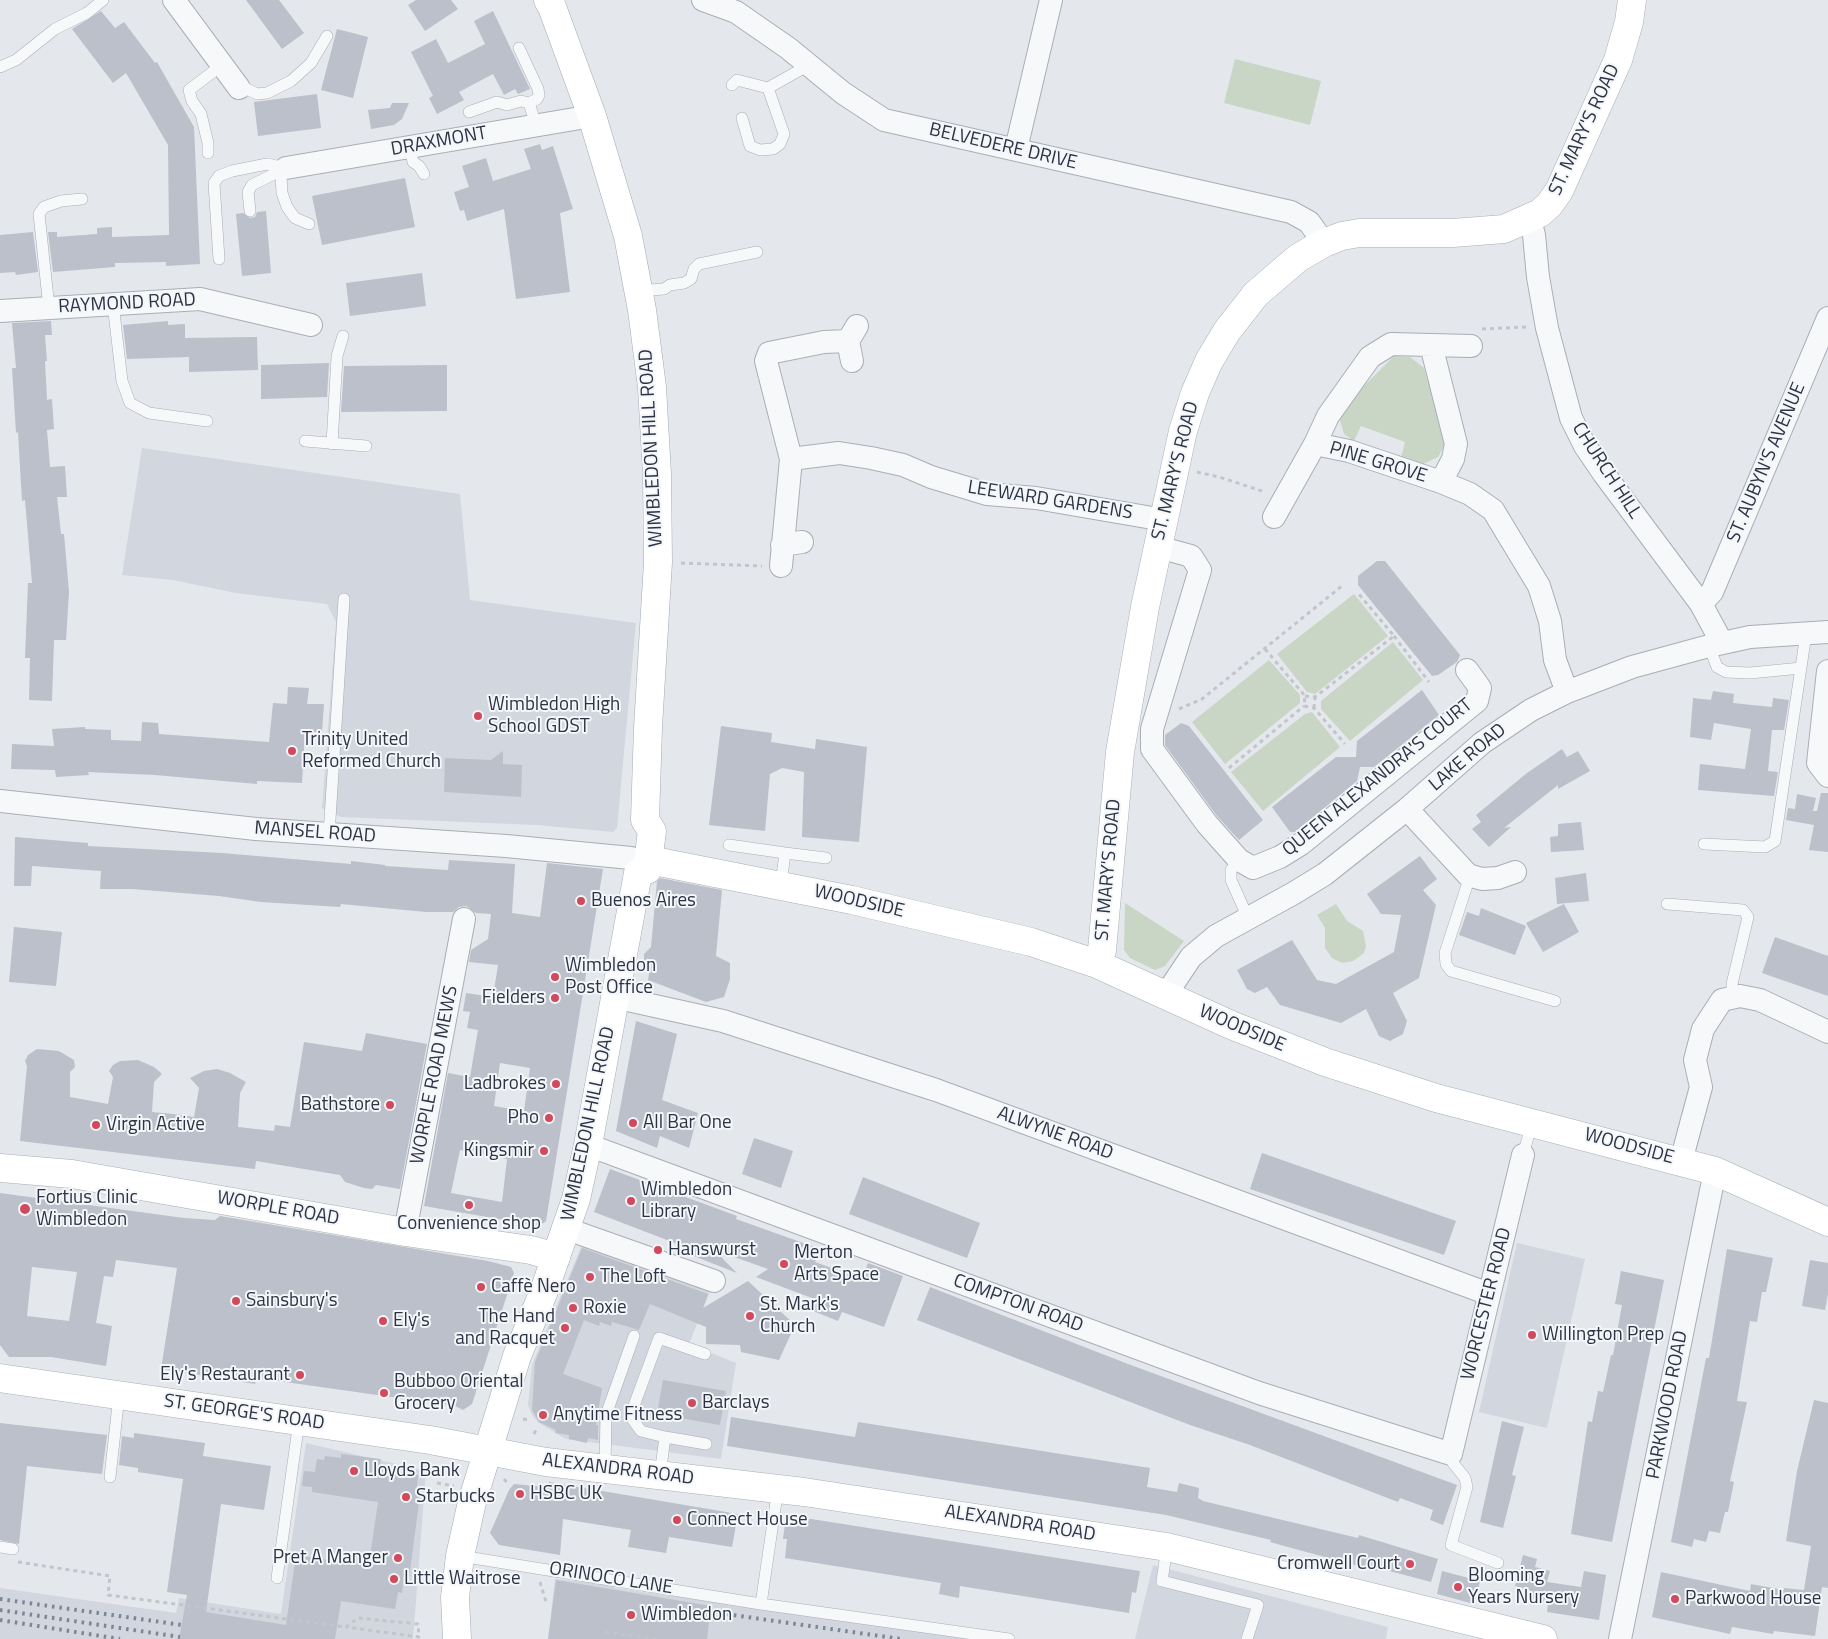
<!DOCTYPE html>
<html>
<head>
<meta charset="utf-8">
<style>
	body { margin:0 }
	canvas { display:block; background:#e4e7ec }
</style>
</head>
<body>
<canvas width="1828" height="1639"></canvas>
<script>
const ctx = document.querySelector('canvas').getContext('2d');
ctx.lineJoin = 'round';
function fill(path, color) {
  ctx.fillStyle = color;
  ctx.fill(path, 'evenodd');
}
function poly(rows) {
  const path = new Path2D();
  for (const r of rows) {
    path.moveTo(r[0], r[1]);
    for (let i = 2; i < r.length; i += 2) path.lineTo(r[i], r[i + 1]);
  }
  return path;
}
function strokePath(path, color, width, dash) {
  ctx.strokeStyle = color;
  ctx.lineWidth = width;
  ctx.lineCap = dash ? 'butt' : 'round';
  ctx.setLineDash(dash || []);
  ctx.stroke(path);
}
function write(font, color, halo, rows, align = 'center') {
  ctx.font = font + ' "Titillium Web",sans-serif';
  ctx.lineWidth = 4;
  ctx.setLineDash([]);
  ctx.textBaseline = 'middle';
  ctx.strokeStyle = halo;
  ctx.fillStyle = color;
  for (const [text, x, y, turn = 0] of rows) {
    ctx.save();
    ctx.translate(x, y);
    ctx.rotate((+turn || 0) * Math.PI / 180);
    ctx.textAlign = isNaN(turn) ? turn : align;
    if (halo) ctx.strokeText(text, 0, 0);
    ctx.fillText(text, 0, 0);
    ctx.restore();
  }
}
fill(poly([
	[142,448,460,494,470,600,636,623,617,828,613,832,537,825,341,817,322,808,336,622,327,604,236,593,173,580,122,575],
	[584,1240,711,1289,689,1344,736,1363,721,1459,566,1439,539,1423,532,1415,528,1405,532,1365],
	[1517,1243,1585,1259,1547,1428,1479,1412],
	[306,1443,426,1471,413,1639,0,1639,0,1588,176,1613,179,1598,281,1614],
	[1153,1565,1388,1627,1386,1639,1135,1639],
	[555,1579,614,1585,614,1588,979,1639,548,1639]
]), '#d2d6de');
fill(poly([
	[1235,59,1321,81,1310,125,1224,103],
	[1394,356,1410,357,1424,368,1446,443,1438,457,1421,465,1400,462,1405,442,1361,426,1354,441,1344,434,1340,420,1348,402],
	[1354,594,1388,636,1315,694,1307,692,1277,654],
	[1393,642,1423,680,1350,741,1321,709,1321,701],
	[1269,660,1300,695,1300,703,1225,764,1192,722],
	[1312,712,1340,747,1263,811,1231,772,1305,714],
	[1125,903,1184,941,1165,966,1155,970,1130,958,1124,950],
	[1336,904,1347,921,1363,931,1366,946,1364,953,1353,961,1342,963,1332,958,1325,948,1325,928,1317,915]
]), '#c9d6c5');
fill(poly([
	[246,0,279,0,304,33,282,49],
	[416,0,451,0,458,9,425,31,408,5],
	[101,11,115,28,124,22,155,63,157,62,194,127,200,264,166,266,166,262,115,263,115,267,53,272,48,232,57,232,57,237,97,234,97,228,112,227,112,237,169,235,168,145,126,73,113,83,72,29],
	[493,11,530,89,518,94,515,89,504,95,493,74,459,92,464,100,437,114,429,98,433,96,411,52,436,39,448,63,485,44,474,21],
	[337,29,368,37,353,98,321,90],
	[317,94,321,128,258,136,254,102],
	[392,103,409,103,402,119,394,125,371,129,368,110,390,108],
	[540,144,542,150,553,146,573,209,560,213,570,292,516,299,504,209,467,221,464,210,460,211,454,192,469,187,462,166,486,158,493,181,531,169,524,149],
	[405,178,415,227,322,245,312,196],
	[266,211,271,273,242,276,236,214,243,213,250,218,255,217,257,212],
	[33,232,38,272,16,275,15,272,0,273,0,235],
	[422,273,426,306,350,316,346,283],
	[51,321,52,335,45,335,47,361,45,361,47,400,52,399,54,429,47,430,50,467,65,466,67,497,57,497,61,534,64,534,69,592,66,640,54,640,52,701,29,700,30,658,25,658,28,583,32,583,25,500,22,501,18,432,16,433,12,368,16,368,12,323],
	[168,321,168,325,185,324,185,338,257,337,258,370,189,372,189,357,127,359,123,325],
	[329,363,327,397,261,399,261,365],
	[447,365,447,411,341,412,344,366],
	[1377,561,1385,561,1460,655,1457,662,1438,675,1432,676,1358,585,1358,576],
	[288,687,309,688,307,704,324,704,322,732,305,732,302,783,257,781,257,784,155,775,88,772,89,775,56,777,55,770,11,769,12,744,54,746,52,729,85,727,85,729,111,730,111,740,141,741,142,722,158,723,159,734,269,742,273,703,287,704],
	[1422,690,1439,715,1374,767,1360,767,1357,781,1295,832,1290,832,1272,807,1336,757,1356,757,1357,741],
	[1713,691,1734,694,1733,703,1772,707,1773,698,1789,700,1784,730,1772,730,1768,771,1778,772,1774,796,1698,790,1700,764,1745,769,1751,729,1714,723,1711,740,1690,737,1693,698,1711,700],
	[1181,723,1189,726,1263,820,1239,840,1217,816,1165,745,1165,735],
	[721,726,772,733,771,742,815,749,816,739,867,747,859,842,802,837,804,772,782,768,770,774,765,831,709,825],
	[1562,749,1567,757,1578,751,1590,771,1558,789,1558,785,1504,828,1511,827,1489,847,1472,829,1481,822,1476,815,1527,773],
	[503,751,503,764,522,765,521,797,444,792,445,758,491,760],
	[1821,793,1828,793,1828,852,1809,850,1814,825,1786,820,1788,808,1795,809,1797,794,1816,798,1813,811,1817,811],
	[1581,822,1584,850,1551,852,1550,837,1558,836,1558,824],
	[15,837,88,843,88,846,222,853,351,864,351,861,385,865,385,866,448,870,449,860,515,864,512,913,540,917,547,863,603,869,546,1221,539,1226,424,1206,448,1073,470,1077,478,1030,467,1028,470,1012,463,1011,466,993,493,997,498,965,469,962,471,950,488,939,491,914,476,913,466,906,459,907,453,912,426,912,341,904,340,907,261,902,219,896,132,889,100,889,101,871,32,866,31,886,14,886],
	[500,1063,530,1068,524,1111,494,1106],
	[460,1150,507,1159,502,1202,451,1193],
	[1420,856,1437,879,1423,890,1436,905,1419,978,1393,993,1407,1021,1403,1034,1390,1041,1379,1036,1366,1009,1341,1023,1280,1005,1267,987,1255,993,1247,989,1237,970,1292,940,1317,980,1336,984,1394,952,1401,915,1381,914,1367,894],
	[1586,873,1589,901,1557,904,1555,878],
	[660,878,722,890,716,956,730,963,730,979,724,997,706,1002,648,980,650,967,644,960,644,954,651,947,657,881],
	[1564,904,1579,932,1543,952,1526,923],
	[1481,908,1526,926,1515,955,1459,935,1467,912,1479,916],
	[14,927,62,932,56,986,9,982],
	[1775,937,1828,956,1828,996,1762,973],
	[636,1021,677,1034,662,1100,698,1113,689,1148,660,1136,657,1148,616,1131],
	[366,1033,427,1044,400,1189,376,1185,372,1189,364,1188,345,1182,340,1175,256,1161,255,1169,20,1141,27,1066,25,1061,28,1055,37,1049,59,1051,74,1060,75,1067,70,1072,70,1097,108,1104,113,1077,109,1071,113,1065,120,1061,138,1060,154,1067,162,1074,154,1082,152,1112,173,1114,194,1117,199,1088,190,1078,204,1071,217,1069,230,1073,246,1082,240,1093,238,1127,274,1131,275,1125,290,1127,304,1042,362,1051],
	[754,1138,793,1151,781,1188,742,1174],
	[1262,1153,1456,1221,1444,1255,1250,1189],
	[610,1169,737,1216,736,1219,820,1249,815,1262,862,1279,868,1263,903,1276,884,1327,842,1312,838,1321,813,1311,817,1300,756,1277,768,1269,723,1253,722,1258,737,1273,691,1255,693,1250,594,1212],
	[863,1177,980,1223,967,1258,849,1214],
	[0,1193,184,1218,215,1220,220,1216,488,1261,511,1267,514,1273,472,1404,463,1410,455,1406,257,1378,255,1384,161,1369,177,1268,116,1260,113,1277,104,1276,96,1323,112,1326,106,1366,51,1357,9,1357,0,1345],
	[32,1267,77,1272,69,1321,27,1316],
	[582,1248,708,1294,703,1308,748,1281,795,1325,779,1360,741,1352,740,1345,706,1344,706,1327,650,1304,639,1330,612,1322,611,1326,600,1322,599,1326,584,1320,563,1374,602,1388,596,1425,598,1425,598,1440,588,1438,587,1443,569,1439,569,1435,555,1433,556,1430,539,1422,532,1410,535,1362],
	[1727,1249,1773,1258,1766,1292,1762,1292,1757,1322,1750,1321,1737,1401,1747,1402,1730,1481,1734,1482,1728,1512,1725,1512,1720,1533,1709,1531,1706,1542,1694,1539,1692,1547,1671,1542,1706,1358,1709,1358],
	[1810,1260,1828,1263,1828,1294,1825,1310,1802,1306],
	[1621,1271,1664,1280,1612,1542,1571,1534,1588,1421,1592,1422,1598,1391,1603,1392,1611,1355,1613,1355,1622,1305,1615,1304],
	[930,1287,1128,1364,1457,1485,1443,1525,1430,1520,1433,1510,1400,1498,1398,1502,1250,1445,1190,1425,917,1320],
	[663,1380,726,1391,720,1425,657,1414],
	[1814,1400,1828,1403,1828,1588,1822,1587,1815,1636,1774,1631,1773,1634,1732,1627,1730,1634,1652,1617,1661,1572,1750,1591,1751,1584,1784,1590,1784,1588,1804,1590,1811,1546,1786,1541,1797,1471],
	[731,1417,855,1437,858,1422,1150,1468,1147,1487,1177,1492,1179,1483,1199,1488,1198,1498,1203,1501,1358,1538,1359,1535,1438,1559,1431,1582,1378,1568,1377,1571,1284,1546,1270,1542,1271,1540,1166,1515,727,1446],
	[1502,1421,1524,1427,1512,1475,1516,1476,1503,1528,1480,1522],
	[0,1423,107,1435,102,1474,27,1466,19,1544,0,1540],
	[134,1433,205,1443,203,1456,271,1466,264,1510,221,1504,206,1612,286,1625,296,1555,334,1561,336,1552,370,1557,378,1502,312,1492,312,1487,302,1486,304,1471,315,1472,317,1459,324,1460,325,1456,341,1458,341,1454,381,1459,379,1469,418,1475,417,1487,421,1488,409,1578,404,1577,402,1593,398,1592,395,1609,341,1601,335,1639,179,1639,187,1595,167,1592,183,1479,138,1472,138,1468,119,1465,122,1436,134,1438],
	[549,1482,738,1514,732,1547,669,1537,666,1553,628,1547,631,1530,563,1519,560,1555,499,1545,490,1533,509,1490,514,1484,547,1487],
	[805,1518,1140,1571,1136,1593,1132,1592,1129,1613,960,1586,959,1598,939,1594,941,1583,785,1558,787,1539,783,1539,785,1524,804,1526],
	[1523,1555,1537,1559,1535,1567,1550,1571,1547,1582,1581,1587,1584,1571,1606,1575,1599,1620,1547,1612,1548,1603,1528,1598,1530,1590,1515,1586],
	[1442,1571,1480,1581,1474,1604,1437,1594],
	[556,1580,711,1606,707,1639,548,1639]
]), '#bbc0ca');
const lane = poly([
	[519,48,538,89,539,95,537,99,529,103,536,125],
	[0,67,16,60,55,29,87,13,103,0],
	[237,84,257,94,267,93,291,81,311,63,327,36],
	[732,85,737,80,768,88,809,65],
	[469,112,497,102,507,105,521,101,529,103],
	[742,118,750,146,760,150,773,149,780,144,784,134,768,88],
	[410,147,413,162,419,166,424,174],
	[208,153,208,143,201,114,192,101,189,90,222,65],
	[286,168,281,176,282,193,287,207,295,218,309,224],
	[250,211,248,192,252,185,286,168],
	[219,259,214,183,219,176,232,171,267,164,286,168],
	[638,291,664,289,670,285,684,283,691,279,694,269,699,264,757,252],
	[113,304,122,381,130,403,149,413,207,421],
	[49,308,39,214,44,207,61,201,82,199],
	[305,441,366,446],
	[332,444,337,356,343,336],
	[1709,646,1717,667,1726,672,1750,673,1801,668],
	[329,835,344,599],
	[1704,844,1765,847,1775,841,1806,634],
	[729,845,785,853],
	[1239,860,1231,870,1231,880,1248,918],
	[1470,876,1445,953,1446,964,1451,971,1555,1001],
	[781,884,785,853,826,858],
	[1667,904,1743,910,1748,917,1732,984,1733,998],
	[1523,1155,1532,1123],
	[665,1437,706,1444],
	[1451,1454,1453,1463,1465,1478,1467,1487,1451,1545,1498,1563],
	[605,1469,606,1415,634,1336],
	[660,1475,665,1437,641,1431,633,1420,632,1411,659,1338,705,1354],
	[110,1477,119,1395],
	[0,1547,13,1549],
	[1167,1547,1162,1581,1258,1605,1247,1639],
	[460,1556,761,1604,1009,1639],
	[277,1578,299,1421],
	[761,1604,778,1488]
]);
const street = poly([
	[174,0,239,88],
	[703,0,736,12,788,48,843,93,884,120,1291,212,1309,222,1324,243],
	[1016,149,1051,0],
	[286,168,592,116],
	[1530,220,1534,235,1538,277,1547,328,1571,418,1585,446,1604,474,1701,604,1722,643],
	[0,311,200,299,311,325],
	[1431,345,1471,346],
	[852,361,848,341,857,326],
	[791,459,839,453,871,458,903,465,931,477,987,494,1036,498,1164,520],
	[1441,482,1470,494,1493,510,1539,586,1550,621,1555,660,1567,692],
	[1274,517,1315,444,1328,416,1370,357,1391,344,1431,345,1456,444,1453,459,1441,482,1349,451,1315,444],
	[782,545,802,542],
	[1158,547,1191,556,1200,570,1152,729,1152,749,1207,824,1239,860,1253,868,1280,857,1301,844,1477,701,1480,688,1467,670],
	[781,566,791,459,766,361,769,353,824,342,848,341],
	[1701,604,1712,592,1828,318],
	[1828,671,1818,763,1828,776],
	[0,801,256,829,506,846,631,858],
	[1407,809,1468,875,1482,879,1498,878,1515,872],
	[1165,996,1191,957,1216,936,1294,893,1325,874,1407,809,1482,743,1531,710,1567,692,1632,667,1709,646,1750,637,1828,632],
	[614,997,723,1021,936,1090,1489,1294],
	[588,1145,1259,1393,1451,1454,1523,1155],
	[1681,1161,1701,1087,1695,1060,1703,1029,1722,1000,1740,996,1760,1000,1828,1032],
	[567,1229,714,1281],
	[405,1232,464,919],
	[1620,1639,1715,1171]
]);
const secondary = poly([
	[649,860,852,900,1031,942,1097,964,1231,1025,1325,1062,1436,1098,1715,1171,1828,1222],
	[1097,964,1102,950,1120,752,1145,607,1183,431,1195,393,1209,361,1227,331,1256,294,1298,258,1324,243,1342,236,1359,233,1453,233,1504,229,1540,213,1549,205,1559,191,1618,60,1629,22,1632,0],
	[0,1168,72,1174,405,1232,531,1250,556,1257],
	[0,1378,430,1440,546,1462,804,1492,1167,1547,1543,1639]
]);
const primary = poly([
	[548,0,552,7,592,116,628,236,642,310,652,387,657,474,658,562,648,727,645,820,652,831,647,870,638,873],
	[457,1639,455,1597,460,1556,472,1502,517,1356,544,1291,576,1199,588,1145,638,873]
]);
strokePath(lane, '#a9aeb7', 12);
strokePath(street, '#a9aeb7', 24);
strokePath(secondary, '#a9aeb7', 29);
strokePath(primary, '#a3abb8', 29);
strokePath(poly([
	[1482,329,1526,327],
	[1197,472,1219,477,1265,492],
	[681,563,762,566],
	[1394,636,1429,682],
	[1265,649,1305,696,1304,706,1314,708,1345,744],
	[1305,696,1315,697,1394,636,1358,593],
	[1314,708,1315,697],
	[1179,709,1202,699,1342,586],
	[1229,768,1304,706],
	[523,1419,529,1420],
	[534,1434,537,1428],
	[504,1479,508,1484],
	[437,1483,454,1486],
	[18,1562,110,1576,108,1595,346,1627,358,1618,418,1624,419,1637,346,1627],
	[540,1582,546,1602],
	[605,1632,656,1639]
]), '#c2c5cb', 3, [4, 4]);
strokePath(lane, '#f7f8fa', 11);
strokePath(street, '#f7f8fa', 22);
strokePath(secondary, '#fff', 28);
strokePath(primary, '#fff', 28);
strokePath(poly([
	[0,1599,182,1625],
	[0,1610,180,1637],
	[719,1613,901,1639],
	[0,1620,120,1639]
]), '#7d8696', 4, [2.5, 5]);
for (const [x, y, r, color] of [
	[478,716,5,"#d1495b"],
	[292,751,5,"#d1495b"],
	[581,901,5,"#d1495b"],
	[555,977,5,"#d1495b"],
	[555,998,5,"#d1495b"],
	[556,1084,5,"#d1495b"],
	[390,1105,5,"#d1495b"],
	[549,1118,5,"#d1495b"],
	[633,1123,5,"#d1495b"],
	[96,1125,5,"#d1495b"],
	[544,1151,5,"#d1495b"],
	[631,1201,5,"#d1495b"],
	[469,1205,5,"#d1495b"],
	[25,1209,6,"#d1495b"],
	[658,1250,5,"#d1495b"],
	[784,1264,5,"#d1495b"],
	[590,1277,5,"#d1495b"],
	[481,1287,5,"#d1495b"],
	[236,1301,5,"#d1495b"],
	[573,1308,5,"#d1495b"],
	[750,1316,5,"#d1495b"],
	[383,1321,5,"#d1495b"],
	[565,1328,5,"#d1495b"],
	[1532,1335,5,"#d1495b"],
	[300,1375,5,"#d1495b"],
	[384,1393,5,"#d1495b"],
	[692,1403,5,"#d1495b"],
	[543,1415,5,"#d1495b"],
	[354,1471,5,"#d1495b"],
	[520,1494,5,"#d1495b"],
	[406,1497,5,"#d1495b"],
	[677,1520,5,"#d1495b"],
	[398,1558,5,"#d1495b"],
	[1410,1564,5,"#d1495b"],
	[394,1579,5,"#d1495b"],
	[1458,1587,5,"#d1495b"],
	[1675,1599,5,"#d1495b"],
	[631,1615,5,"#d1495b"]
]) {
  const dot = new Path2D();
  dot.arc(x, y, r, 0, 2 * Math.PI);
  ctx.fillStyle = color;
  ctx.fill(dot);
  strokePath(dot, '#f4f6f9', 2);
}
write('19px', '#2b3445', '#f4f6f9', [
	["ST. MARY'S ROAD",1585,130,-65],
	["DRAXMONT",439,142,-10],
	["BELVEDERE DRIVE",1003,147,13],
	["RAYMOND ROAD",127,304,-3],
	["WIMBLEDON HILL ROAD",652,448,-93],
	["PINE GROVE",1378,463,17],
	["ST. AUBYN'S AVENUE",1767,463,-67],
	["ST. MARY'S ROAD",1176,471,-76],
	["CHURCH HILL",1606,471,57],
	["LEEWARD GARDENS",1050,501,9],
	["LAKE ROAD",1468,758,-40],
	["QUEEN ALEXANDRA'S COURT",1378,778,-39],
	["MANSEL ROAD",315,833,4],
	["ST. MARY'S ROAD",1109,870,-85],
	["WOODSIDE",859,902,13],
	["WOODSIDE",1242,1029,23],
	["WORPLE ROAD MEWS",435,1075,-79],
	["WIMBLEDON HILL ROAD",589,1124,-78],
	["ALWYNE ROAD",1055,1134,20],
	["WOODSIDE",1629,1147,15],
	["WORPLE ROAD",278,1209,10],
	["COMPTON ROAD",1018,1304,20],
	["WORCESTER ROAD",1487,1304,-76],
	["PARKWOOD ROAD",1668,1405,-79],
	["ST. GEORGE'S ROAD",244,1413,8],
	["ALEXANDRA ROAD",618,1470,7],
	["ALEXANDRA ROAD",1020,1524,9],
	["ORINOCO LANE",611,1579,9]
]);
write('19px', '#2b3445', '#f4f6f9', [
	["Wimbledon High",488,705],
	["School GDST",488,727],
	["Trinity United",302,740],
	["Reformed Church",302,762],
	["Buenos Aires",591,901],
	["Wimbledon",565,966],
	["Post Office",565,988],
	["Fielders",545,998,"right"],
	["Ladbrokes",546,1084,"right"],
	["Bathstore",380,1105,"right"],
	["Pho",539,1118,"right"],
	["All Bar One",643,1123],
	["Virgin Active",106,1125],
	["Kingsmir",534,1151,"right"],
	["Wimbledon",641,1190],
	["Library",641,1212],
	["Fortius Clinic",36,1198],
	["Wimbledon",36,1220],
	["Convenience shop",469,1224,"center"],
	["Hanswurst",668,1250],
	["Merton",794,1253],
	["Arts Space",794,1275],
	["The Loft",600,1277],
	["Caffè Nero",491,1287],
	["Sainsbury's",246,1301],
	["St. Mark's",760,1305],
	["Church",760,1327],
	["Roxie",583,1308],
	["The Hand",555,1317,"right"],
	["and Racquet",555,1339,"right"],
	["Ely's",393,1321],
	["Willington Prep",1542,1335],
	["Ely's Restaurant",290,1375,"right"],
	["Bubboo Oriental",394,1382],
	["Grocery",394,1404],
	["Barclays",702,1403],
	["Anytime Fitness",553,1415],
	["Lloyds Bank",364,1471],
	["HSBC UK",530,1494],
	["Starbucks",416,1497],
	["Connect House",687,1520],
	["Pret A Manger",388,1558,"right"],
	["Cromwell Court",1400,1564,"right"],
	["Blooming",1468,1576],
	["Years Nursery",1468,1598],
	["Little Waitrose",404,1579],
	["Parkwood House",1685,1599],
	["Wimbledon",641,1615]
], 'left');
</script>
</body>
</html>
